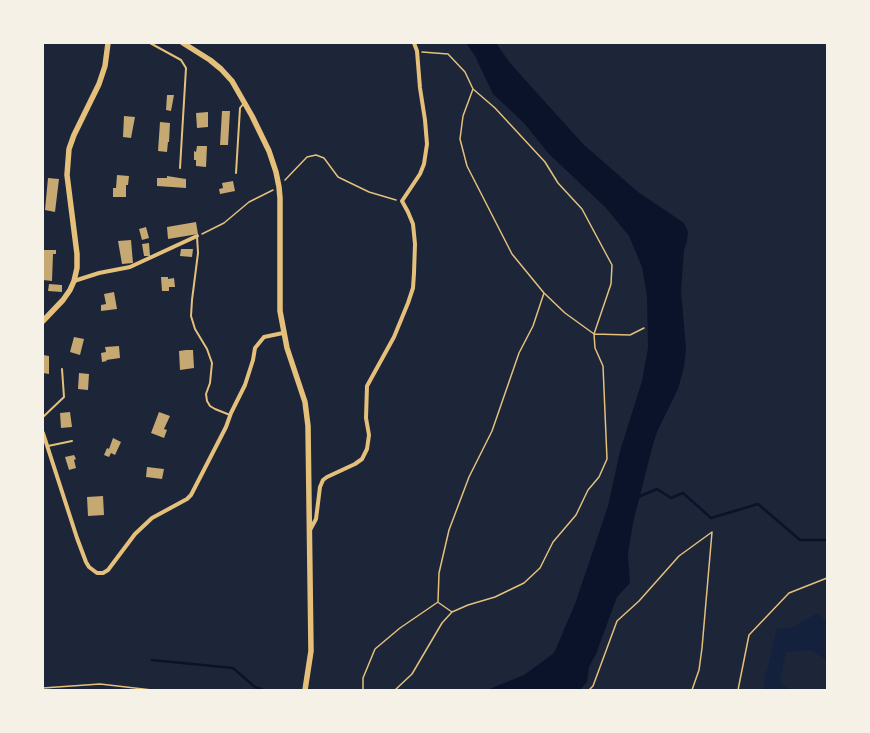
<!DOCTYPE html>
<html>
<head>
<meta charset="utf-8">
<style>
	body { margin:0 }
	#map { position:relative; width:870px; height:733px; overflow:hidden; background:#14213d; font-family:Overpass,sans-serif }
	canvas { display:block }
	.frame { position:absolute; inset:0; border:44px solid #f6f1e7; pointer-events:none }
</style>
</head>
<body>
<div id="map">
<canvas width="870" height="733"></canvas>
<div class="frame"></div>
</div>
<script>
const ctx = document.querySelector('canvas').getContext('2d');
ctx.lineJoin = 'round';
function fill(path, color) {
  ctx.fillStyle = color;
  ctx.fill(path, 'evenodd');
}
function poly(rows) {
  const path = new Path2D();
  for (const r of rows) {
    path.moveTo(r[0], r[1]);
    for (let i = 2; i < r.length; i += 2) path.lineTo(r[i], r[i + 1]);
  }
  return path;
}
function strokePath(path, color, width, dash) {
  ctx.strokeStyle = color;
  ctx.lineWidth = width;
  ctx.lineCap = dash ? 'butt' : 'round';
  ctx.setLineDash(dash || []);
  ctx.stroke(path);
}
fill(poly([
	[43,43,827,43,827,623,818,613,790,628,777,628,764,683,764,690,43,690,43,61,45,57,43,53],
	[811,650,827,660,827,690,790,690,780,682,786,652]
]), '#1d2539');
fill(poly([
	[466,43,496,43,510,63,583,144,638,192,684,223,688,232,687,242,684,250,681,291,686,348,684,367,678,389,657,432,652,448,633,523,628,554,630,583,617,597,596,654,589,667,587,682,580,690,487,690,524,675,554,653,575,604,608,506,620,451,642,381,648,348,647,296,642,267,629,236,606,208,548,153,524,123,493,94,475,56]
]), '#0b132b');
strokePath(poly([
	[638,497,657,489,671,498,683,493,711,518,758,504,800,540,827,540],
	[152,660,233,668,255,687,263,690]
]), '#0b132b', 2.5);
fill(poly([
	[167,95,174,95,171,111,166,110],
	[222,111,230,111,228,145,220,145],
	[208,112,208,127,197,128,196,113],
	[124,116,135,117,131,138,123,137],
	[160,122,170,123,169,142,168,142,167,152,158,151],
	[197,146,207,146,206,167,196,166,196,160,194,160,194,151,196,152],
	[117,175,129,176,128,185,126,185,126,197,113,197,113,188,116,188],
	[167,176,186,179,186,188,157,186,157,178,167,178],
	[48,178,59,179,55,212,45,210],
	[233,181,235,191,220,194,219,189,223,188,222,183],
	[196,222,198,234,168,239,167,227],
	[146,227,149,238,142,240,139,229],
	[131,240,133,263,122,264,118,241],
	[149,243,150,256,144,256,142,244],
	[181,249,193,249,192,257,180,256],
	[43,250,56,250,56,254,53,254,52,281,43,280],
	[161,277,168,277,168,279,174,278,175,287,169,287,169,291,162,291],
	[49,284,62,285,62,292,48,291],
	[114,292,117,309,101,311,101,305,106,304,104,294],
	[74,337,84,339,80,355,70,352],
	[119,346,120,358,106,360,107,361,102,362,101,353,106,352,105,347],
	[186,350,193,350,194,368,180,370,179,351],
	[43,355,49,356,49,374,43,373],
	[79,373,89,374,88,390,78,389],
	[70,412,72,427,61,428,60,413],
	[159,412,170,416,164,429,167,430,164,438,151,433],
	[113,438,121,442,115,455,111,453,109,457,104,455,107,448,109,449],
	[74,455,76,459,74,460,76,468,69,470,65,457],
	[147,467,164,469,162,479,146,477],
	[103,496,104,515,88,516,87,497]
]), '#c6a872');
strokePath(poly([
	[473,89,495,108,545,162,558,183,582,209,612,265,611,284,594,334,630,335,644,328],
	[285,180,307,157,316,155,324,158,338,177,369,192,396,200],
	[202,234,224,223,249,202,273,190],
	[439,603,452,612],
	[43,688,100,684,152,690],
	[363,690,363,678,375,649,400,628,438,602,439,573,449,530,469,477,492,431,519,353,533,326,544,293],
	[395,690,412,674,442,623,452,612,468,605,495,597,524,583,540,568,553,542,576,515,588,490,599,477,607,459,603,366,595,348,594,334,565,313,544,293,512,254,467,166,460,139,463,116,473,89,465,72,448,54,422,52],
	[589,690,593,686,617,621,639,601,679,556,712,532,702,648,699,670,692,690],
	[738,690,749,635,789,593,827,578]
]), '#e5c07b', 1.5);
strokePath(poly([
	[150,43,181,60,186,68,180,168],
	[236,173,240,108,244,103],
	[197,236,198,253,192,300,191,316,195,329,207,349,212,363,210,383,206,394,207,401,210,406,215,409,230,415],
	[43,417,64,397,62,369],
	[48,446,72,441]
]), '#e5c07b', 2);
strokePath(poly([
	[74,281,99,273,130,267,197,236],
	[43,433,77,538,86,562,89,567,97,573,103,573,108,570,135,534,152,518,187,499,191,495,226,427,231,413,245,385,253,360,255,348,264,337,283,333],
	[310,530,316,519,320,487,323,480,327,477,355,464,362,459,367,449,369,435,366,418,367,386,394,337,408,303,413,288,414,273,415,244,413,224,408,212,402,201,420,174,424,164,427,144,425,120,420,88,417,51,414,43]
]), '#e5c07b', 4);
strokePath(poly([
	[183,43,210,60,221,69,232,81,252,116,269,151,276,172,279,187,280,198,280,311,287,348,305,402,308,426,311,651,305,690],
	[43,321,63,300,70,290,74,281,77,268,77,254,67,175,69,149,74,135,99,84,105,66,108,43]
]), '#e5c07b', 5.5);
</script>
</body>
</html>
